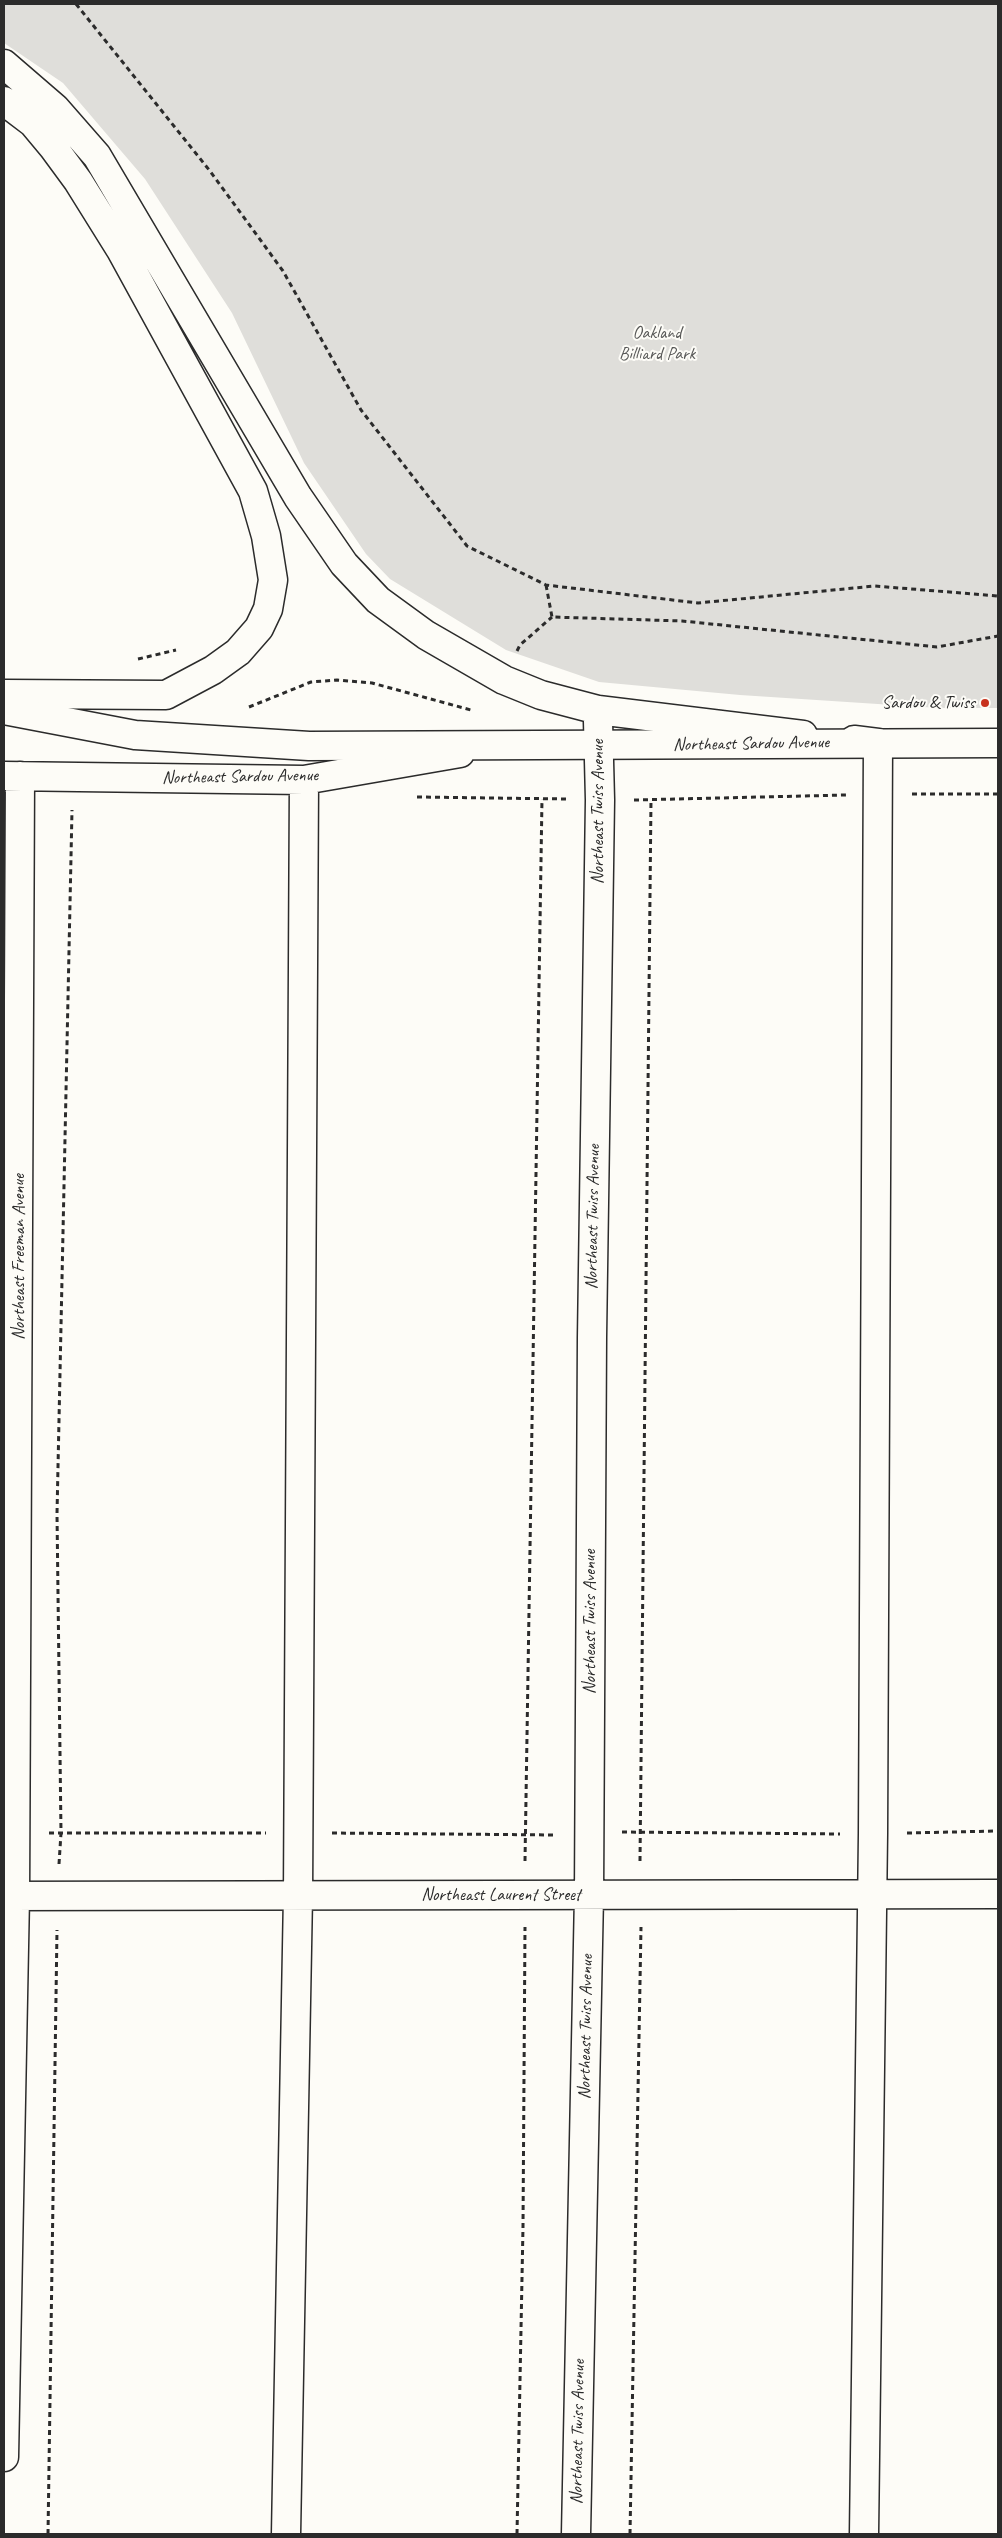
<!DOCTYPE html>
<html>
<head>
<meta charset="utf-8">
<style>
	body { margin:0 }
	#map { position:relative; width:1002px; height:2538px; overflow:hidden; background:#fdfcf7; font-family:Caveat,sans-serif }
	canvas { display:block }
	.frame { position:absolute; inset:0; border:5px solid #2b2b2b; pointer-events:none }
</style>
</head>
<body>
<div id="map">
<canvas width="1002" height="2538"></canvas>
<div class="frame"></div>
</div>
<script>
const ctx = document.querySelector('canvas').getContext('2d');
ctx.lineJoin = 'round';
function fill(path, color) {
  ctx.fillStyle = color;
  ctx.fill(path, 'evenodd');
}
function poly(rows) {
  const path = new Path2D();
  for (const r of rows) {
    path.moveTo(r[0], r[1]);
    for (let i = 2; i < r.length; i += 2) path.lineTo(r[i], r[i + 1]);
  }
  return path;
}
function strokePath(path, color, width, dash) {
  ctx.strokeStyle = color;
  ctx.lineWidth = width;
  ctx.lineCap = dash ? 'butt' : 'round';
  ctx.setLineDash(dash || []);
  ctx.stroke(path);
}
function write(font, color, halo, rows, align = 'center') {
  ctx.font = font + ' Caveat,sans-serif';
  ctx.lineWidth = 4;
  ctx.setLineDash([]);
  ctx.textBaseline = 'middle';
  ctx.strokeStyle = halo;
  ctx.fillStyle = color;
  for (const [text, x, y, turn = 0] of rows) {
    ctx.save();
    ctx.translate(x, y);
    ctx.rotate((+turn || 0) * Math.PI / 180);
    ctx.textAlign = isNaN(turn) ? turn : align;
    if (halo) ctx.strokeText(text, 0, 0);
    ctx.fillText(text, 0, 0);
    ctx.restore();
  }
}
fill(poly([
	[4,4,998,4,998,708,939,708,740,695,599,682,506,650,390,579,366,554,304,463,232,313,145,179,63,83,4,43]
]), '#dfdeda');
const minor = poly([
	[4,64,55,108,97,156,298,497,344,564,378,600,426,635,504,680,541,695,598,710,803,735],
	[4,101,33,123,53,147,78,181,121,250,253,491,266,536,273,580,268,609,259,628,238,652,213,670,166,695,4,694],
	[854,740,878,743,873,1834,864,2534],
	[4,776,304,780,460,753],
	[4,1896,998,1894],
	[4,2457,15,1896,20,776],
	[286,2534,298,1895,304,780],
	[576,2534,589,1895,592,1337,600,800,598,721]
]);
const major = poly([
	[4,710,135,735,309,746,998,743]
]);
strokePath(minor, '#2b2b2b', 31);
strokePath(major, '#2b2b2b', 31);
strokePath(poly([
	[76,4,210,171,283,271,361,410,467,546,546,585,698,603,875,586,998,596],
	[546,585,552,617,682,621,937,647,998,636],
	[517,651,520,645,552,617],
	[138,659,176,650],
	[249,707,311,682,337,680,372,683,471,710],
	[912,794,998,794],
	[417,797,568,799],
	[634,800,846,795],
	[622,1832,840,1834],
	[49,1833,266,1833],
	[332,1833,556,1835],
	[907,1833,998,1831],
	[525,1861,542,799],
	[640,1861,651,799],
	[59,1864,61,1833,57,1514,72,810],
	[48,2534,57,1930],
	[517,2534,523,2227,525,1927],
	[630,2534,641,1927]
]), '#2b2b2b', 3, [5, 4]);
strokePath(minor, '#fdfcf7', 28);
strokePath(major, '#fdfcf7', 28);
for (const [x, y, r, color] of [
	[985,703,5,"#c8321e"]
]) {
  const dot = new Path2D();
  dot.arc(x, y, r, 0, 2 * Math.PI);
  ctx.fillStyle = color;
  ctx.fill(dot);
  strokePath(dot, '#fdfcf7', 2);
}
write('18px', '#585857', '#fdfcf7', [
	["Oakland",657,333],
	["Billiard Park",657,354]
]);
write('18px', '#2b2b2b', '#fdfcf7', [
	["Sardou & Twiss",975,703]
], 'right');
write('18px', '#2b2b2b', '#fdfcf7', [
	["Northeast Sardou Avenue",751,744,-1],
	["Northeast Sardou Avenue",240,777,-1],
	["Northeast Twiss Avenue",598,812,-90],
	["Northeast Twiss Avenue",593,1217,-89],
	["Northeast Freeman Avenue",19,1257,-90],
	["Northeast Twiss Avenue",590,1622,-90],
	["Northeast Laurent Street",501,1895],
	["Northeast Twiss Avenue",586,2027,-89],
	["Northeast Twiss Avenue",578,2432,-89]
]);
</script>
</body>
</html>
